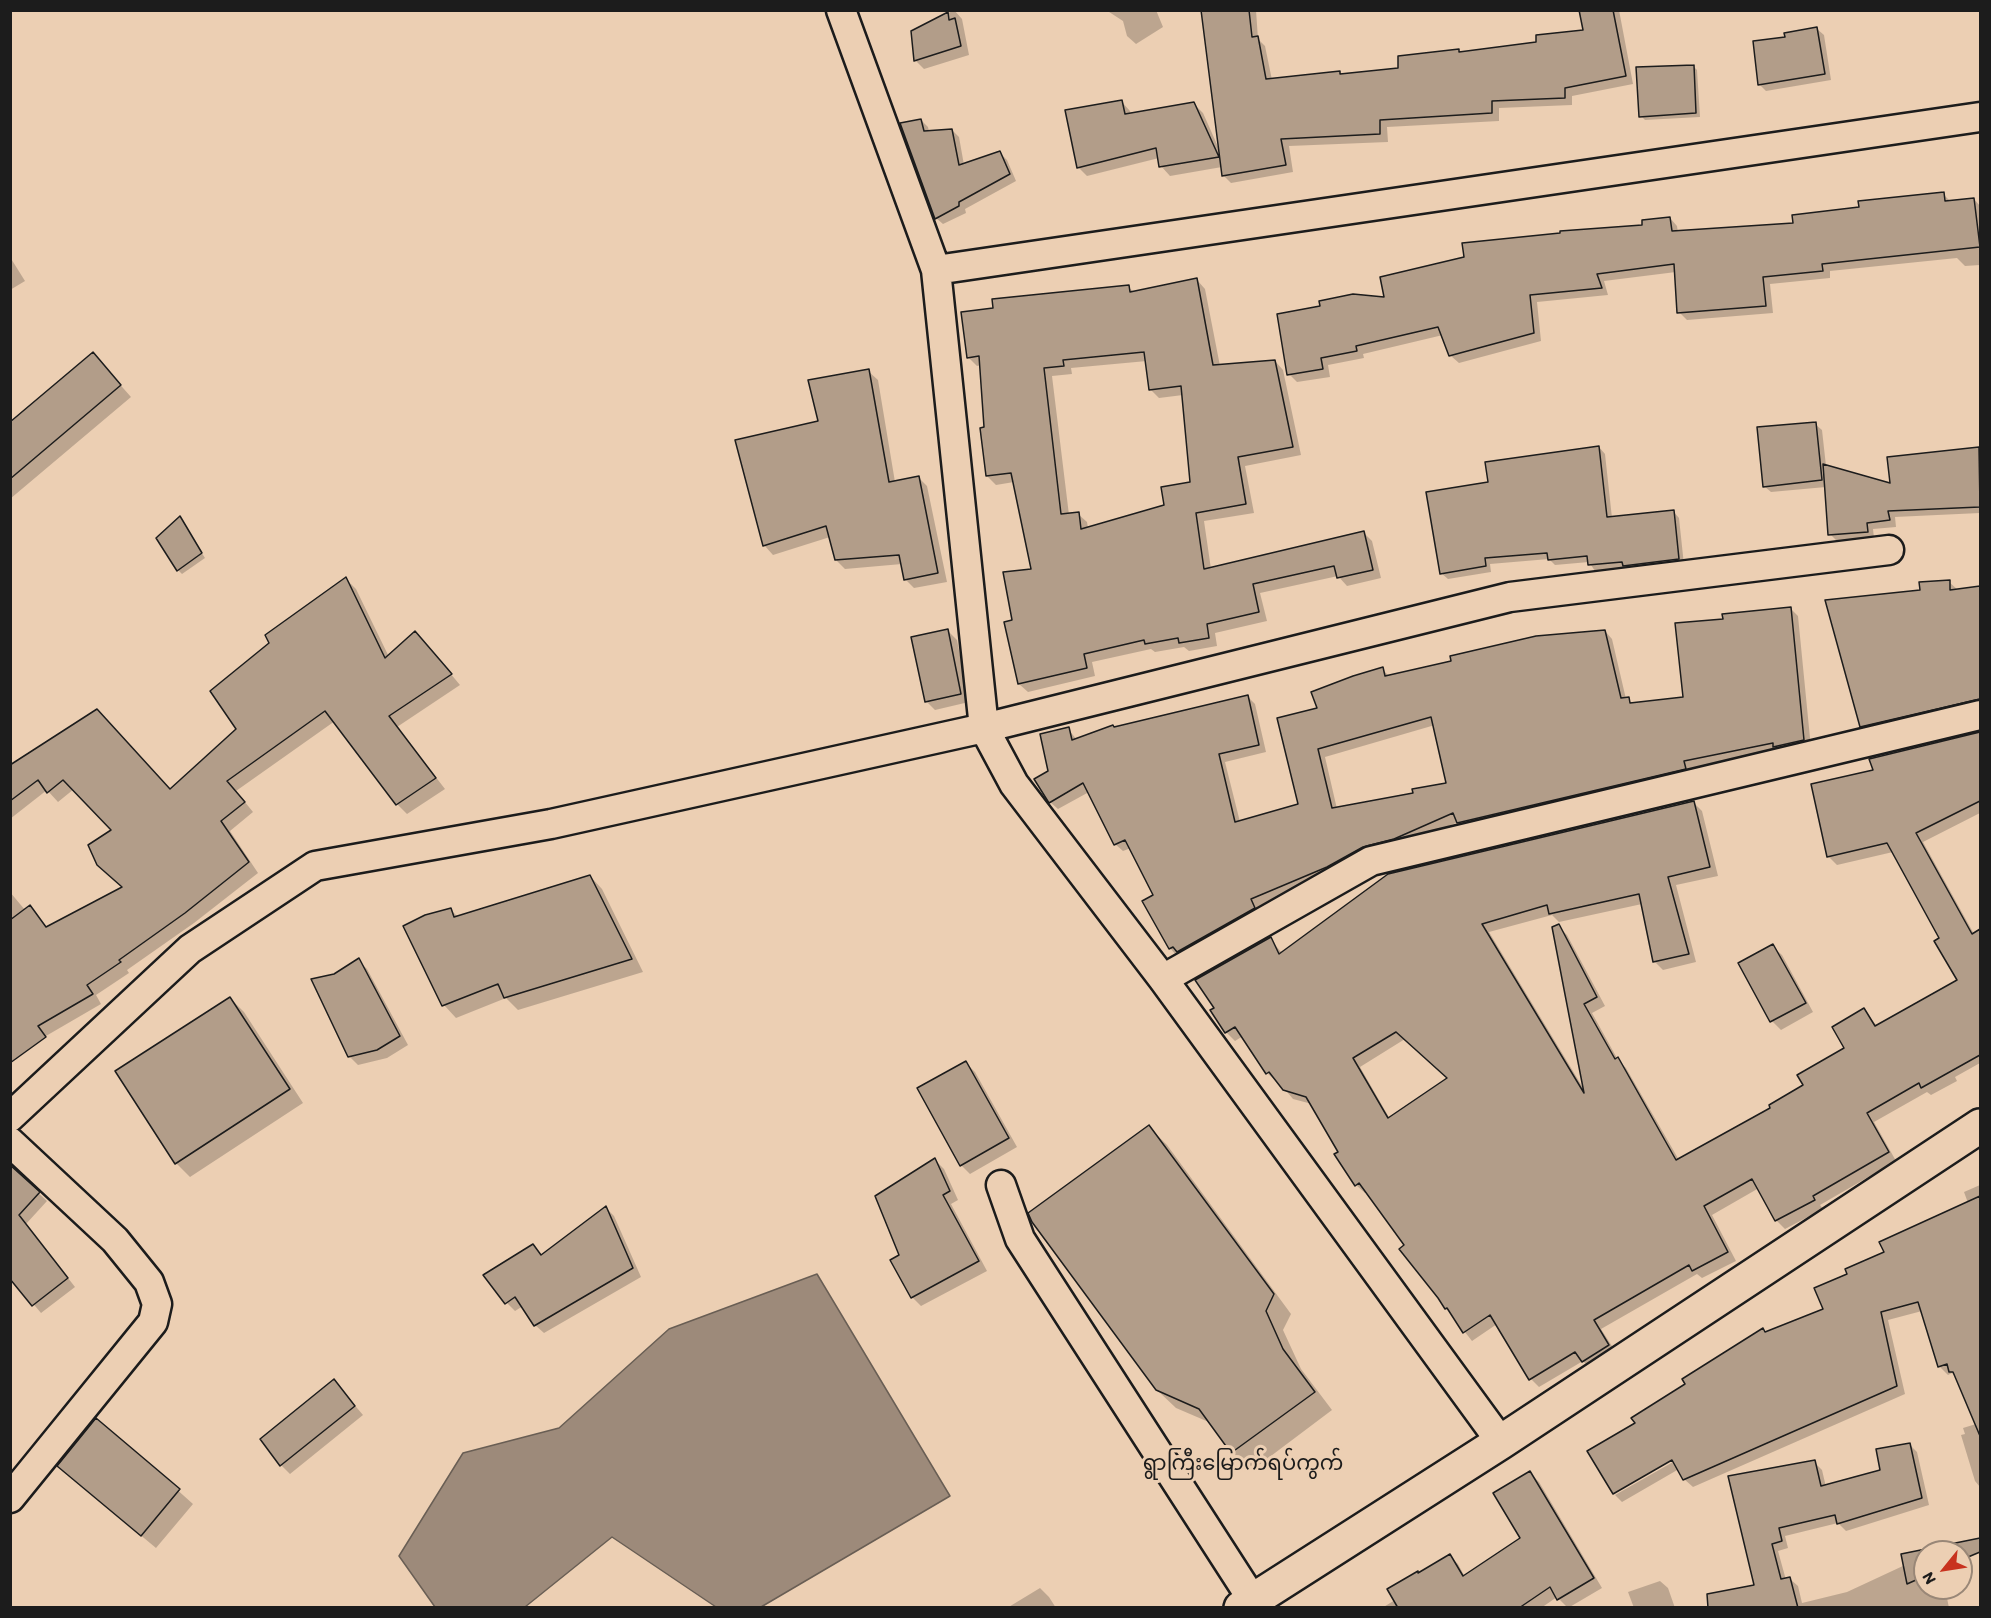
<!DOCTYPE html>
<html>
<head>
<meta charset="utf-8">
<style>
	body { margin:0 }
	#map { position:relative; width:1991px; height:1618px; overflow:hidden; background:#eccfb3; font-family:Itim,sans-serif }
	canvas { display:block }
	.frame { position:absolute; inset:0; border:12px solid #1c1c1c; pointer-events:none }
	.north { position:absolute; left:1913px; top:1540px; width:60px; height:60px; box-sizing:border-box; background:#eccfb3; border:2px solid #998777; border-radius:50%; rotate:240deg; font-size:16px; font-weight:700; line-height:24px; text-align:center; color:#1c1c1c }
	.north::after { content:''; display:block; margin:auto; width:21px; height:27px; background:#c8321e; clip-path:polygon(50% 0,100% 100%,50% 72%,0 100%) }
</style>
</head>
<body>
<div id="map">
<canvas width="1991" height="1618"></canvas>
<div class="frame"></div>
<div class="north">N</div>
</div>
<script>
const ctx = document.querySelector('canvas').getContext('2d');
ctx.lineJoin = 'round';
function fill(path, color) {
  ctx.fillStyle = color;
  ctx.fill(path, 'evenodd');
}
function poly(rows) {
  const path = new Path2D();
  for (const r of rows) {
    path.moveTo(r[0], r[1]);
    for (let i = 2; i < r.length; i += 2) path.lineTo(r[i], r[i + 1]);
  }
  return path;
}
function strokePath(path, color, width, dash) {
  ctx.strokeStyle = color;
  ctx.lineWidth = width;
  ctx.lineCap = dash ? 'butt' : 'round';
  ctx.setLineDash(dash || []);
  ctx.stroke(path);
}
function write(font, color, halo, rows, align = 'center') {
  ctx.font = font + ' Itim,"Noto Sans Myanmar",sans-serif';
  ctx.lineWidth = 6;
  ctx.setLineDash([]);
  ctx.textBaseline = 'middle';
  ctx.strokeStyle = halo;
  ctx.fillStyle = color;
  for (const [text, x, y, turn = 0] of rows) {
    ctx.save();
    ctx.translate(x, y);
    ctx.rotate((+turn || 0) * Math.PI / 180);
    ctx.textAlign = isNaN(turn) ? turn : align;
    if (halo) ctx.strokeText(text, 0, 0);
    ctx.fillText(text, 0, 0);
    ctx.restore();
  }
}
const water = poly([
	[817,1274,950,1496,761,1607,716,1607,612,1537,525,1607,435,1607,399,1556,463,1453,559,1428,669,1329,817,1274]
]);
fill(water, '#9d8a7a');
strokePath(water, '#695e54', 1.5);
fill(poly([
	[954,10,962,19,969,55,924,69,915,60,912,32],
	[1106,10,1156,10,1163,27,1136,44,1127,36,1123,21],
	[1203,10,1256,10,1258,39,1265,46,1272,80,1340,72,1343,76,1400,69,1458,50,1461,53,1538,44,1583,32,1579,10,1619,10,1633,84,1572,96,1572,105,1499,108,1499,121,1387,127,1388,142,1289,146,1293,172,1231,183,1223,175,1222,167,1170,176,1161,166,1159,158,1087,176,1078,167,1121,101,1130,111,1131,115,1194,104,1203,113,1219,149],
	[1817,29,1824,35,1831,80,1766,91,1759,84,1787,38],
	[1693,66,1697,70,1700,117,1645,120,1641,116],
	[921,120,928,127,929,132,952,130,959,137,964,165,1000,153,1007,160,1016,181,965,209,966,213,943,224,936,218],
	[1943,194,1951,202,1974,199,1980,206,1980,265,1965,266,1957,258,1830,271,1830,278,1770,284,1773,313,1687,320,1679,312,1676,272,1604,281,1608,295,1537,302,1541,341,1459,363,1451,356,1443,335,1363,354,1364,358,1328,365,1330,377,1297,382,1289,374,1386,299,1670,218,1677,226,1678,233,1795,224,1860,208],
	[10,257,25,281,10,290],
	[1197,280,1205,289,1220,366,1275,361,1283,370,1301,455,1245,466,1254,513,1204,521,1211,569,1363,532,1372,541,1381,578,1347,586,1338,576,1260,593,1267,621,1215,633,1217,646,1189,651,1184,647,1155,652,1151,649,1092,662,1095,676,1028,692,1019,684,1014,621,1033,570,1014,482,996,485,987,476,981,365,977,366,968,357,1128,287,1134,292],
	[1147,361,1150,389,1159,398,1183,395,1192,484,1165,506,1088,528,1087,522,1078,514,1069,515,1052,376,1072,374,1071,368],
	[93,354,131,397,10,499,10,424],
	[868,371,878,380,895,482,918,477,927,486,947,582,914,588,905,579,902,564,845,569,836,560,830,537,773,555,764,545,820,423],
	[1815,424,1822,430,1826,466,1892,485,1978,449,1980,451,1980,513,1895,517,1896,527,1873,529,1874,538,1837,541,1830,534,1826,487,1771,492,1764,486],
	[1599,447,1605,454,1612,518,1673,511,1679,518,1684,565,1631,572,1627,567,1595,571,1589,562,1555,565,1549,559,1490,564,1491,572,1448,579,1441,573,1490,483],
	[180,519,205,558,182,574,178,570],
	[346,579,356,589,389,657,425,643,460,685,397,727,445,789,407,814,397,804,335,721,236,791,253,812,230,831,258,873,194,923,127,970,129,973,96,995,101,1004,27,1047,10,1028,10,892,25,910,29,907,47,928,124,888,114,830,74,789,58,802,47,790,10,819,10,767,170,790,238,729],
	[1949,582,1958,590,1980,587,1980,708,1870,735,1862,726,1921,592],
	[1791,609,1798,616,1811,748,1779,750,1691,768,1692,776,1466,830,1458,822,1257,907,1262,916,1177,956,1170,948,1155,895,1131,848,1123,851,1115,844,1089,792,1058,809,1050,802,1050,772,1068,729,1077,740,1115,729,1247,696,1255,704,1266,752,1225,762,1240,822,1299,805,1319,709,1382,669,1389,676,1605,631,1612,639,1626,699,1634,704,1684,698,1725,620],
	[1435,725,1448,784,1415,794,1337,809,1325,757],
	[948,631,957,640,969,702,935,710,926,701],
	[1980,733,1980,813,1923,842,1974,934,1980,930,1980,1063,1955,1077,1957,1081,1931,1095,1927,1092,1874,1122,1896,1161,1820,1205,1823,1209,1785,1229,1776,1220,1759,1188,1712,1215,1736,1261,1702,1278,1697,1274,1601,1329,1617,1354,1592,1370,1583,1361,1539,1387,1531,1379,1497,1324,1472,1341,1446,1308,1406,1245,1367,1192,1365,1193,1356,1185,1312,1104,1293,1099,1277,1080,1276,1081,1267,1073,1243,1036,1235,1041,1226,1032,1212,1011,1270,939,1282,953,1693,802,1702,811,1718,876,1676,885,1696,962,1663,970,1654,961,1642,904,1559,922,1552,915,1489,932,1585,1091,1558,926,1567,935,1605,1006,1592,1013,1618,1060,1626,1068,1679,1160,1773,1108,1805,1086,1846,1048,1864,1010,1877,1026,1959,981,1941,939,1893,852,1837,865,1828,856,1874,771,1871,760],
	[1405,1039,1449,1079,1390,1119,1360,1067],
	[590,876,602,889,643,972,518,1010,506,998,456,1018,444,1005,450,909,458,917],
	[1772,946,1782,955,1813,1012,1781,1030,1772,1021],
	[358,960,367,969,408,1045,387,1058,358,1065,349,1056,335,975],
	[230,998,244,1012,303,1103,190,1177,176,1163],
	[966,1063,975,1072,1017,1147,970,1174,961,1165],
	[1149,1127,1167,1145,1291,1314,1283,1330,1301,1369,1332,1410,1251,1471,1232,1452,1211,1423,1176,1408,1157,1390],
	[935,1160,944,1169,958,1200,951,1204,987,1271,921,1306,912,1297,901,1256],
	[10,1167,47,1201,26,1224,75,1287,41,1313,14,1281,10,1284],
	[1980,1185,1980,1289,1956,1299,1974,1338,1980,1337,1980,1487,1975,1481,1961,1435,1965,1434,1963,1428,1976,1424,1958,1379,1952,1373,1948,1375,1940,1367,1922,1311,1888,1320,1905,1394,1693,1487,1684,1479,1679,1469,1622,1502,1615,1495,1680,1458,1678,1455,1614,1494,1589,1451,1637,1424,1766,1333,1825,1310,1849,1274,1968,1203,1964,1192],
	[606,1208,614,1216,641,1277,544,1333,535,1325,523,1306,515,1311,507,1303,533,1245,543,1256],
	[334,1381,363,1415,290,1474,281,1465],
	[1910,1445,1917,1452,1929,1505,1846,1531,1838,1523,1785,1536,1788,1548,1778,1551,1786,1580,1790,1579,1798,1586,1802,1603,1847,1592,1905,1565,1903,1556,1931,1550,1933,1552,1925,1552,1925,1588,1945,1588,1949,1608,1760,1608,1730,1478,1814,1462,1822,1470,1826,1487,1882,1471],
	[155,1470,193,1504,156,1548,73,1479],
	[1530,1473,1539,1482,1602,1588,1568,1608,1557,1597,1541,1608,1382,1608,1395,1600,1449,1556,1458,1564,1465,1577,1522,1538],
	[1660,1581,1668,1588,1675,1608,1634,1608,1628,1592],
	[1040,1588,1049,1597,1056,1608,1007,1608]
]), '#0003');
const building = poly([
	[1201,10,1249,10,1252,37,1258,36,1266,79,1340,71,1340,74,1398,68,1398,56,1459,49,1459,52,1536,42,1536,35,1583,30,1579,10,1613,10,1626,76,1565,88,1565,98,1492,101,1492,113,1380,120,1380,134,1281,139,1286,165,1222,176,1201,10],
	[948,12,949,20,955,18,961,46,914,61,911,31,948,12],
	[1817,27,1825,74,1758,85,1753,41,1785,37,1784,33,1817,27],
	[1694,65,1696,113,1639,117,1636,67,1694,65],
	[1122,100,1125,114,1194,102,1219,157,1159,167,1156,148,1077,168,1065,110,1122,100],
	[921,119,924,131,952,129,959,165,1000,151,1010,174,959,202,959,206,935,219,900,123,921,119],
	[1944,192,1945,201,1974,198,1980,247,1822,264,1823,271,1763,277,1766,306,1677,313,1674,264,1597,274,1602,288,1530,295,1534,333,1449,356,1438,327,1356,346,1357,351,1321,358,1323,369,1287,375,1277,314,1320,306,1319,301,1353,294,1384,297,1380,277,1464,257,1462,243,1560,233,1560,231,1642,225,1642,220,1670,217,1672,231,1793,223,1792,215,1859,207,1858,201,1944,192],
	[1197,278,1213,365,1275,360,1293,447,1238,457,1246,504,1196,513,1204,569,1364,531,1373,570,1337,578,1334,566,1253,584,1259,612,1207,624,1209,638,1179,643,1178,638,1145,644,1144,640,1084,654,1087,668,1018,684,1004,622,1012,620,1003,572,1031,569,1011,473,986,476,980,428,984,427,979,356,967,358,961,312,993,308,992,299,1129,285,1130,292,1197,278],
	[1144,352,1149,390,1181,386,1190,482,1161,487,1164,505,1081,529,1079,512,1061,514,1044,368,1064,366,1063,360,1144,352],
	[93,352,121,385,10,479,10,422,93,352],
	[869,369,889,482,919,476,938,573,904,580,899,555,835,560,826,526,763,546,735,440,818,421,808,380,869,369],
	[1816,422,1822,480,1763,487,1757,427,1816,422],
	[1599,446,1607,517,1674,510,1679,559,1623,566,1622,562,1588,565,1587,556,1548,560,1547,553,1485,558,1486,566,1440,574,1426,492,1488,482,1485,462,1599,446],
	[1979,447,1980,507,1888,511,1890,520,1867,523,1868,532,1828,535,1823,464,1890,483,1887,457,1979,447],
	[180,516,202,553,177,571,156,538,180,516],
	[346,577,385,658,415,631,452,674,389,716,436,778,396,805,325,711,227,781,245,802,221,821,249,862,185,913,119,960,121,962,87,985,93,994,38,1026,46,1037,10,1063,10,920,30,905,46,927,122,887,97,865,88,845,111,830,63,780,47,793,38,780,10,801,10,765,97,709,170,789,236,729,210,691,269,643,265,635,346,577],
	[1950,580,1950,590,1980,586,1980,699,1860,727,1825,600,1920,590,1919,582,1950,580],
	[1791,607,1804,740,1773,747,1773,743,1684,761,1686,769,1457,823,1453,813,1394,839,1363,847,1327,867,1251,899,1255,908,1177,952,1173,947,1169,949,1142,901,1153,895,1125,840,1114,845,1083,783,1049,803,1034,779,1048,771,1040,734,1069,727,1072,740,1113,725,1114,727,1248,695,1259,745,1219,754,1235,822,1298,804,1277,718,1317,708,1311,692,1353,676,1383,667,1385,676,1451,661,1450,656,1536,636,1605,630,1621,698,1629,697,1630,703,1683,697,1675,623,1723,619,1722,614,1791,607],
	[1431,717,1446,783,1412,789,1413,793,1332,808,1318,749,1431,717],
	[948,629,961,694,925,702,911,637,948,629],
	[1980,732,1980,801,1916,833,1972,934,1980,929,1980,1055,1921,1088,1919,1083,1867,1113,1889,1152,1813,1196,1815,1200,1775,1221,1752,1179,1704,1206,1728,1252,1692,1271,1689,1265,1594,1320,1609,1345,1582,1362,1575,1352,1529,1380,1490,1315,1463,1333,1447,1308,1445,1309,1438,1298,1399,1249,1404,1245,1359,1183,1355,1186,1334,1154,1338,1152,1306,1097,1283,1090,1269,1072,1266,1074,1235,1027,1225,1033,1210,1010,1214,1008,1195,980,1271,937,1279,954,1388,874,1694,801,1710,867,1668,877,1689,954,1653,962,1639,894,1549,914,1547,905,1482,924,1584,1093,1552,927,1559,924,1597,997,1584,1004,1615,1059,1618,1057,1676,1160,1770,1108,1769,1105,1803,1085,1797,1075,1844,1048,1832,1027,1864,1008,1875,1026,1957,980,1934,941,1939,938,1887,843,1827,857,1811,784,1873,770,1869,759,1980,732],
	[1396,1032,1447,1078,1388,1118,1353,1058,1396,1032],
	[590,875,632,959,504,998,498,984,442,1006,403,926,425,915,451,908,454,917,590,875],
	[1773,944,1806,1003,1770,1022,1738,963,1773,944],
	[359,958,400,1036,377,1050,348,1057,311,979,334,974,359,958],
	[230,997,290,1089,175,1164,115,1071,230,997],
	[966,1061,1009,1138,960,1166,917,1088,966,1061],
	[1149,1125,1274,1294,1266,1311,1283,1349,1315,1392,1231,1453,1199,1409,1156,1390,1032,1222,1028,1213,1149,1125],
	[935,1158,950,1191,943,1195,979,1261,911,1298,890,1260,899,1255,875,1196,935,1158],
	[10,1165,40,1192,19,1215,68,1278,32,1306,10,1279,10,1165],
	[1980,1196,1980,1436,1953,1372,1949,1372,1947,1364,1938,1367,1918,1302,1881,1312,1897,1386,1683,1480,1672,1460,1613,1494,1587,1451,1635,1423,1631,1418,1685,1384,1682,1379,1763,1328,1765,1332,1823,1309,1814,1288,1847,1274,1845,1269,1884,1252,1879,1242,1980,1196],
	[606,1206,633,1268,534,1326,515,1297,505,1304,483,1275,533,1244,541,1255,606,1206],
	[334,1379,355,1406,280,1466,260,1439,334,1379],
	[96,1418,180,1489,141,1536,57,1466,96,1418],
	[1910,1443,1922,1498,1837,1524,1835,1515,1779,1528,1782,1541,1772,1544,1781,1579,1790,1577,1798,1608,1708,1608,1707,1594,1754,1585,1728,1476,1815,1460,1821,1486,1880,1470,1876,1449,1910,1443],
	[1530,1471,1594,1578,1557,1600,1550,1587,1519,1608,1398,1608,1387,1589,1418,1571,1418,1573,1450,1554,1463,1576,1520,1538,1493,1493,1530,1471],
	[1980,1538,1980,1552,1961,1560,1961,1552,1925,1552,1925,1576,1907,1584,1901,1554,1980,1538]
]);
fill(building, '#b29d89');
strokePath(building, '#1c1c1c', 1.5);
const street = poly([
	[841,10,936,270,984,728,1014,784,1163,979,1501,1442],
	[936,270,1980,117],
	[1163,979,1371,861,1980,715],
	[10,1117,190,949,315,866,551,824,984,728,1510,597,1889,550],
	[10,1142,115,1240,149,1282,157,1304,153,1322,10,1498],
	[1001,1185,1020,1239,1252,1599]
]);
const primary = poly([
	[1241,1608,1501,1442,1980,1126]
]);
strokePath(street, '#1c1c1c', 33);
strokePath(primary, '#1c1c1c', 38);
strokePath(street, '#eccfb3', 28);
strokePath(primary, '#eccfb3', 33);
write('21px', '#1c1c1c', '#eccfb3', [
	["ရွာကြီးမြောက်ရပ်ကွက်",1243,1465]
]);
</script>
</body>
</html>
